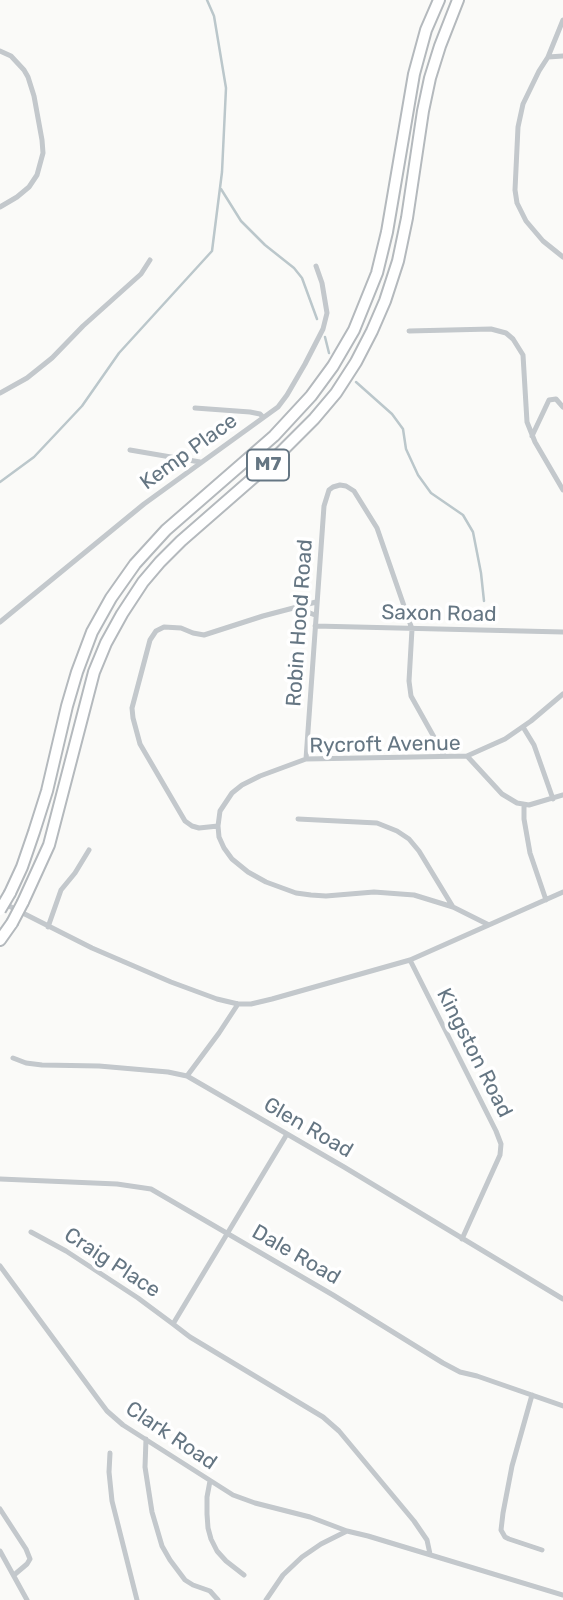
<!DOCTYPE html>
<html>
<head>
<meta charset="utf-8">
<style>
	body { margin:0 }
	canvas { display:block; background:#fafaf8 }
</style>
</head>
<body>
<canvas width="563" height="1600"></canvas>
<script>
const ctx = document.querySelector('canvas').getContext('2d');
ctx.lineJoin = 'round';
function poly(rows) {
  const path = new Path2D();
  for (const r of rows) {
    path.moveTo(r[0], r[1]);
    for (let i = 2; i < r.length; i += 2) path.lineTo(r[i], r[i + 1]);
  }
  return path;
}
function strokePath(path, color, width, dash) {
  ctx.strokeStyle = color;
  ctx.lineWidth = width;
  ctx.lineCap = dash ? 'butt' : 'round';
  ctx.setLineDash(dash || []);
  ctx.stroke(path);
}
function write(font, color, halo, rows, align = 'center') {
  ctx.font = font + ' Rubik,sans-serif';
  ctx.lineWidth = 7;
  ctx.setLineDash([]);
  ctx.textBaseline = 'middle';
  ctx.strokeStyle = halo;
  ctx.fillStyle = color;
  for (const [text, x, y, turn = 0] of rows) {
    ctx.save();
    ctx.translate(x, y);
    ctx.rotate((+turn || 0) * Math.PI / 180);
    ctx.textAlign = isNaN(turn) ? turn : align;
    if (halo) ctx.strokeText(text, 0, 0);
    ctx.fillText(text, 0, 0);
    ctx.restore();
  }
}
strokePath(poly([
	[221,189,241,221,265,245,294,268,302,278,317,319],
	[325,337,329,353],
	[356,382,392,414,403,429,406,449,418,475,431,493,463,515,473,532,481,573,484,601],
	[0,482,34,457,82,406,119,353,212,251,222,172,226,88,214,16,207,0]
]), '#bbc7cb', 2.5);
const highway = poly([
	[10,893,22,867,34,832,47,791,67,706,77,672,92,632,111,598,135,564,166,530,274,436,311,396,333,366,354,330,377,273,387,232,414,74,426,30,439,0],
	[23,902,49,845,94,672,106,643,122,614,143,582,160,562,181,541,268,465,314,419,336,393,356,362,372,331,385,301,398,261,407,218,423,111,430,78,440,46,458,0],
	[0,940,12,923]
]);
strokePath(highway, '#b4b9bd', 14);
strokePath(poly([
	[0,51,11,56,24,70,28,77,34,96,42,140,43,153,37,175,29,187,17,197,0,207],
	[563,56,548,57,539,71,523,104,518,127,515,190,517,203,526,221,543,241,563,257],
	[548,57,563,20],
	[409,331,491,329,506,333,513,339,523,355,527,422,535,442,563,490],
	[0,393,27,378,52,358,83,326,141,274,150,260],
	[195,408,250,412,260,414,263,417],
	[532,436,549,400,556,399,563,407],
	[130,450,200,462],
	[297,608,315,615],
	[0,622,144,504,278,407,287,395,305,364,323,329,327,313,322,283,316,266],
	[315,626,563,632],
	[523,727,534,745,553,799],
	[467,756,505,739,531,721,563,694],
	[306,759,324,506,329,490,333,487,340,485,346,486,354,491,377,528,412,629,409,681,411,696,444,755],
	[524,805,524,819,530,853,546,900],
	[298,819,377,823,397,831,409,839,419,851,453,907],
	[218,826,199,828,192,826,185,821,140,744,133,718,132,708,150,640,156,631,164,627,181,628,193,633,204,635,263,616,316,602],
	[3,903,92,948,171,982,217,999,238,1004,251,1004,272,999,410,960,563,892],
	[489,925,453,907,414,895,374,892,326,896,311,895,296,893,266,882,248,872,232,859,224,848,219,837,218,826,220,811,232,793,242,785,260,776,306,759,467,756,502,794,517,803,529,805,563,795],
	[48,927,61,890,75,873,89,850],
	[410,960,496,1131,501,1144,500,1155,462,1239],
	[13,1058,26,1063,42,1065,99,1066,168,1072,187,1076,344,1167,563,1299],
	[187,1076,219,1033,238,1004],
	[287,1134,173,1324,190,1337,323,1417,339,1431,414,1521,427,1540,430,1554],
	[0,1179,117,1184,151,1189,333,1295,443,1363,460,1372,477,1376,563,1406],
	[31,1232,66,1251,138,1298,173,1324],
	[0,1266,98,1399,107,1411,123,1425,233,1495,255,1503,310,1517,347,1531],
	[532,1395,512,1466,503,1513,501,1530,505,1537,509,1539,542,1550],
	[146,1439,145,1467,152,1512,162,1546,170,1560,185,1580,193,1585,210,1591,218,1600],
	[110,1453,109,1472,112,1501,137,1600],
	[210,1481,207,1497,207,1514,208,1528,211,1539,217,1551,226,1561,244,1575],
	[0,1509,26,1549,30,1559,27,1564,14,1575],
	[0,1551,27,1600],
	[266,1600,283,1575,302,1557,321,1544,347,1531,368,1536,563,1595]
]), '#c3c8cc', 5);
strokePath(highway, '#fff', 10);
const highwayBridge = poly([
	[0,910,10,893],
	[12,923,23,902]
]);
strokePath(highwayBridge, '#b4b9bd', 14, []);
strokePath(highwayBridge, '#fff', 10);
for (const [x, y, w] of [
	[268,465,42]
]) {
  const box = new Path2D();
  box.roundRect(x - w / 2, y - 15.5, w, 31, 5);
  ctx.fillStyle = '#fff';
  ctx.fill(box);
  strokePath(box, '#657683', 2);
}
write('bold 19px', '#657683', null, [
	["M7",268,465]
]);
write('21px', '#657683', '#fff', [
	["Kemp Place",189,452,-36],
	["Saxon Road",439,614,1],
	["Robin Hood Road",300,623,-86],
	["Rycroft Avenue",385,745,-1],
	["Kingston Road",474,1053,63],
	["Glen Road",308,1128,30],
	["Dale Road",296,1255,30],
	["Craig Place",112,1263,33],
	["Clark Road",171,1436,34]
]);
</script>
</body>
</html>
